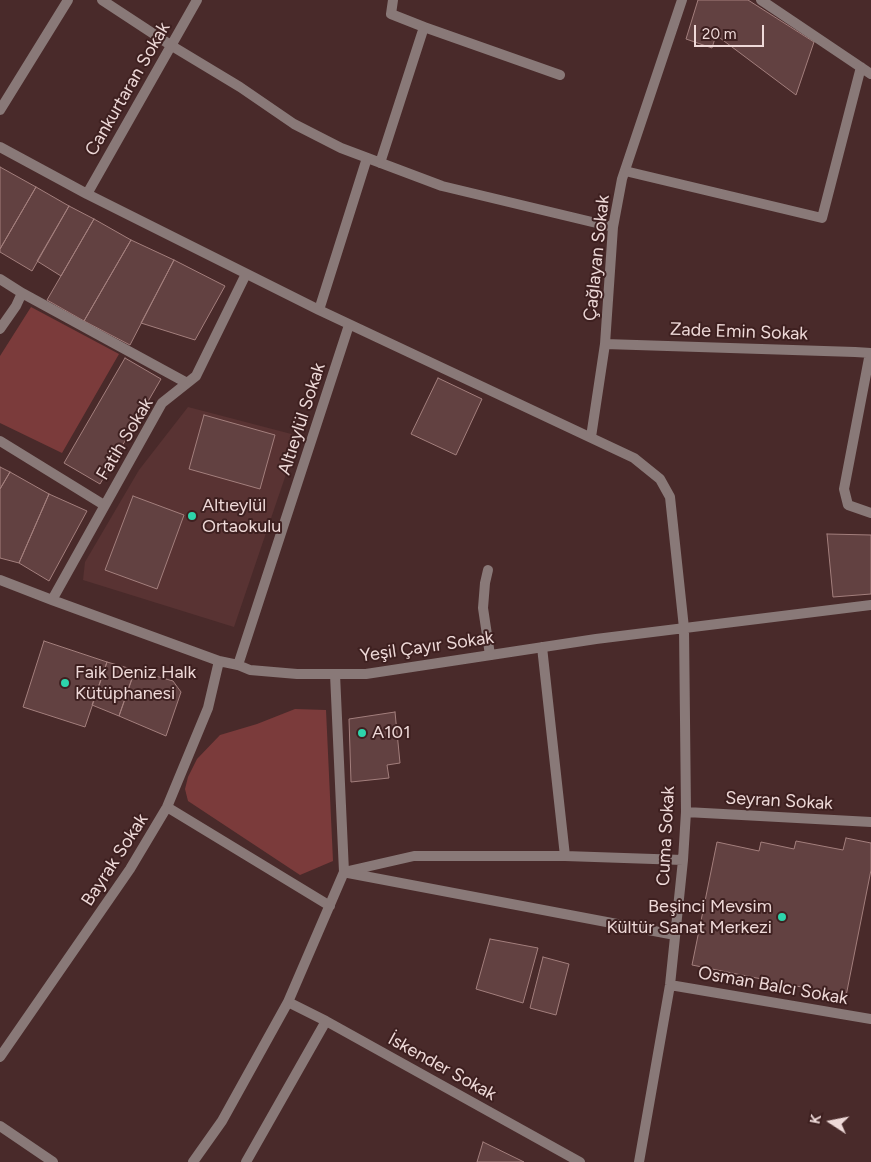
<!DOCTYPE html>
<html>
<head>
<meta charset="utf-8">
<style>
	body { margin:0 }
	#map { position:relative; width:871px; height:1162px; overflow:hidden; background:#492a2a; font-family:Figtree,sans-serif }
	canvas { display:block }
	.north { position:absolute; left:806px; top:1097px; width:50px; height:50px; -webkit-text-stroke:4px #3e2020; paint-order:stroke; rotate:281deg; font-size:14px; font-weight:700; line-height:20px; text-align:center; color:#eed9d8 }
	.north::after { content:''; display:block; margin:auto; width:18px; height:22px; background:#eed9d8; clip-path:polygon(50% 0,100% 100%,50% 72%,0 100%) }
	.scale { position:absolute; left:694px; top:25px; width:70px; height:22px; box-sizing:border-box; border:2px solid #eed9d8; border-top:0; padding-left:6px; font-size:15px; line-height:18px; white-space:nowrap; color:#eed9d8; -webkit-text-stroke:4px #3e2020; paint-order:stroke }
</style>
</head>
<body>
<div id="map">
<canvas width="871" height="1162"></canvas>
<div class="north">K</div>
<div class="scale">20 m</div>
</div>
<script>
const ctx = document.querySelector('canvas').getContext('2d');
ctx.lineJoin = 'round';
function fill(path, color) {
  ctx.fillStyle = color;
  ctx.fill(path, 'evenodd');
}
function poly(rows) {
  const path = new Path2D();
  for (const r of rows) {
    path.moveTo(r[0], r[1]);
    for (let i = 2; i < r.length; i += 2) path.lineTo(r[i], r[i + 1]);
  }
  return path;
}
function strokePath(path, color, width, dash) {
  ctx.strokeStyle = color;
  ctx.lineWidth = width;
  ctx.lineCap = dash ? 'butt' : 'round';
  ctx.setLineDash(dash || []);
  ctx.stroke(path);
}
function write(font, color, halo, rows, align = 'center') {
  ctx.font = font + ' Figtree,sans-serif';
  ctx.lineWidth = 4;
  ctx.setLineDash([]);
  ctx.textBaseline = 'middle';
  ctx.strokeStyle = halo;
  ctx.fillStyle = color;
  for (const [text, x, y, turn = 0] of rows) {
    ctx.save();
    ctx.translate(x, y);
    ctx.rotate((+turn || 0) * Math.PI / 180);
    ctx.textAlign = isNaN(turn) ? turn : align;
    if (halo) ctx.strokeText(text, 0, 0);
    ctx.fillText(text, 0, 0);
    ctx.restore();
  }
}
fill(poly([
	[188,407,299,436,234,627,83,580,85,562,139,470]
]), '#593333');
fill(poly([
	[31,307,119,354,62,453,0,423,0,356],
	[295,709,326,710,333,861,300,875,188,801,185,789,188,777,197,759,220,735,257,724]
]), '#7b3b3b');
const building = poly([
	[698,0,748,0,814,42,796,95,716,35,712,48,686,39,698,0],
	[0,167,36,187,0,249,0,167],
	[36,187,69,206,32,271,0,252,0,249,36,187],
	[69,206,94,219,61,276,37,261,69,206],
	[94,219,131,240,84,321,47,300,94,219],
	[131,240,174,260,130,345,84,321,131,240],
	[174,260,225,286,195,340,141,323,174,260],
	[125,358,161,379,100,484,64,463,125,358],
	[438,378,482,399,456,455,411,434,438,378],
	[204,415,275,435,260,489,189,469,204,415],
	[0,467,10,472,0,489,0,467],
	[10,472,49,494,19,563,0,558,0,489,10,472],
	[49,494,87,511,49,581,19,563,49,494],
	[133,496,184,515,157,589,105,570,133,496],
	[827,534,871,535,871,594,833,597,827,534],
	[44,641,107,662,85,727,23,707,44,641],
	[107,662,135,670,119,716,92,705,107,662],
	[135,670,173,681,181,692,166,736,119,716,135,670],
	[395,712,400,763,387,765,389,778,351,782,349,719,395,712],
	[846,838,871,843,871,870,846,996,692,965,717,842,759,851,761,842,794,849,796,841,843,850,846,838],
	[490,939,538,948,523,1003,476,989,490,939],
	[543,957,569,964,556,1015,530,1008,543,957],
	[483,1142,524,1162,477,1162,483,1142]
]);
fill(building, '#624141');
strokePath(building, '#a37f7d', 1);
strokePath(poly([
	[488,570,485,583,483,608,490,655]
]), '#897978', 10);
strokePath(poly([
	[102,0,172,46,240,87,294,124,341,148,442,186,613,227],
	[761,0,871,74],
	[424,27,560,75],
	[0,110,68,0],
	[0,147,87,194,319,310,634,458,660,479,670,497,684,628,686,812,683,860,670,985,639,1162],
	[380,163,424,27,391,14,393,0],
	[625,171,822,218,861,67],
	[87,194,197,0],
	[0,279,22,293,16,306,0,329],
	[22,293,187,383],
	[319,310,367,158],
	[605,344,855,352,871,353],
	[870,353,844,489,848,505,871,513],
	[591,437,605,344,613,227,622,179,682,0],
	[0,441,104,505],
	[0,580,52,600,219,661,238,665,250,670,297,674,366,674,596,639,871,605],
	[52,600,162,403,196,376,246,274],
	[542,647,565,856],
	[238,665,349,325],
	[167,807,330,906],
	[686,812,871,822],
	[344,872,414,856,565,856,683,860],
	[348,873,675,935],
	[670,985,871,1019],
	[288,1002,326,1021,580,1162],
	[0,1057,130,869,167,807,208,708,219,661],
	[0,1126,53,1162],
	[193,1162,222,1121,288,1002,344,872,335,674],
	[246,1162,326,1021]
]), '#897978', 10);
for (const [x, y, r, color] of [
	[192,516,5,"#2dd5ab"],
	[65,683,5,"#2dd5ab"],
	[362,733,5,"#2dd5ab"],
	[782,917,5,"#2dd5ab"]
]) {
  const dot = new Path2D();
  dot.arc(x, y, r, 0, 2 * Math.PI);
  ctx.fillStyle = color;
  ctx.fill(dot);
  strokePath(dot, '#3e2020', 2);
}
write('18px', '#eed9d8', '#3e2020', [
	["Cankurtaran Sokak",128,89,-60],
	["Çağlayan Sokak",597,258,-84],
	["Zade Emin Sokak",739,332,2],
	["Altıeylül Sokak",302,419,-72],
	["Fatih Sokak",125,439,-59],
	["Yeşil Çayır Sokak",427,647,-8],
	["Seyran Sokak",779,801,3],
	["Cuma Sokak",666,836,-87],
	["Bayrak Sokak",115,860,-57],
	["Osman Balcı Sokak",773,986,10],
	["İskender Sokak",442,1067,29]
]);
write('18px', '#eed9d8', '#3e2020', [
	["Altıeylül",202,506],
	["Ortaokulu",202,527],
	["Faik Deniz Halk",75,673],
	["Kütüphanesi",75,694],
	["A101",372,733],
	["Beşinci Mevsim",772,907,"right"],
	["Kültür Sanat Merkezi",772,928,"right"]
], 'left');
</script>
</body>
</html>
